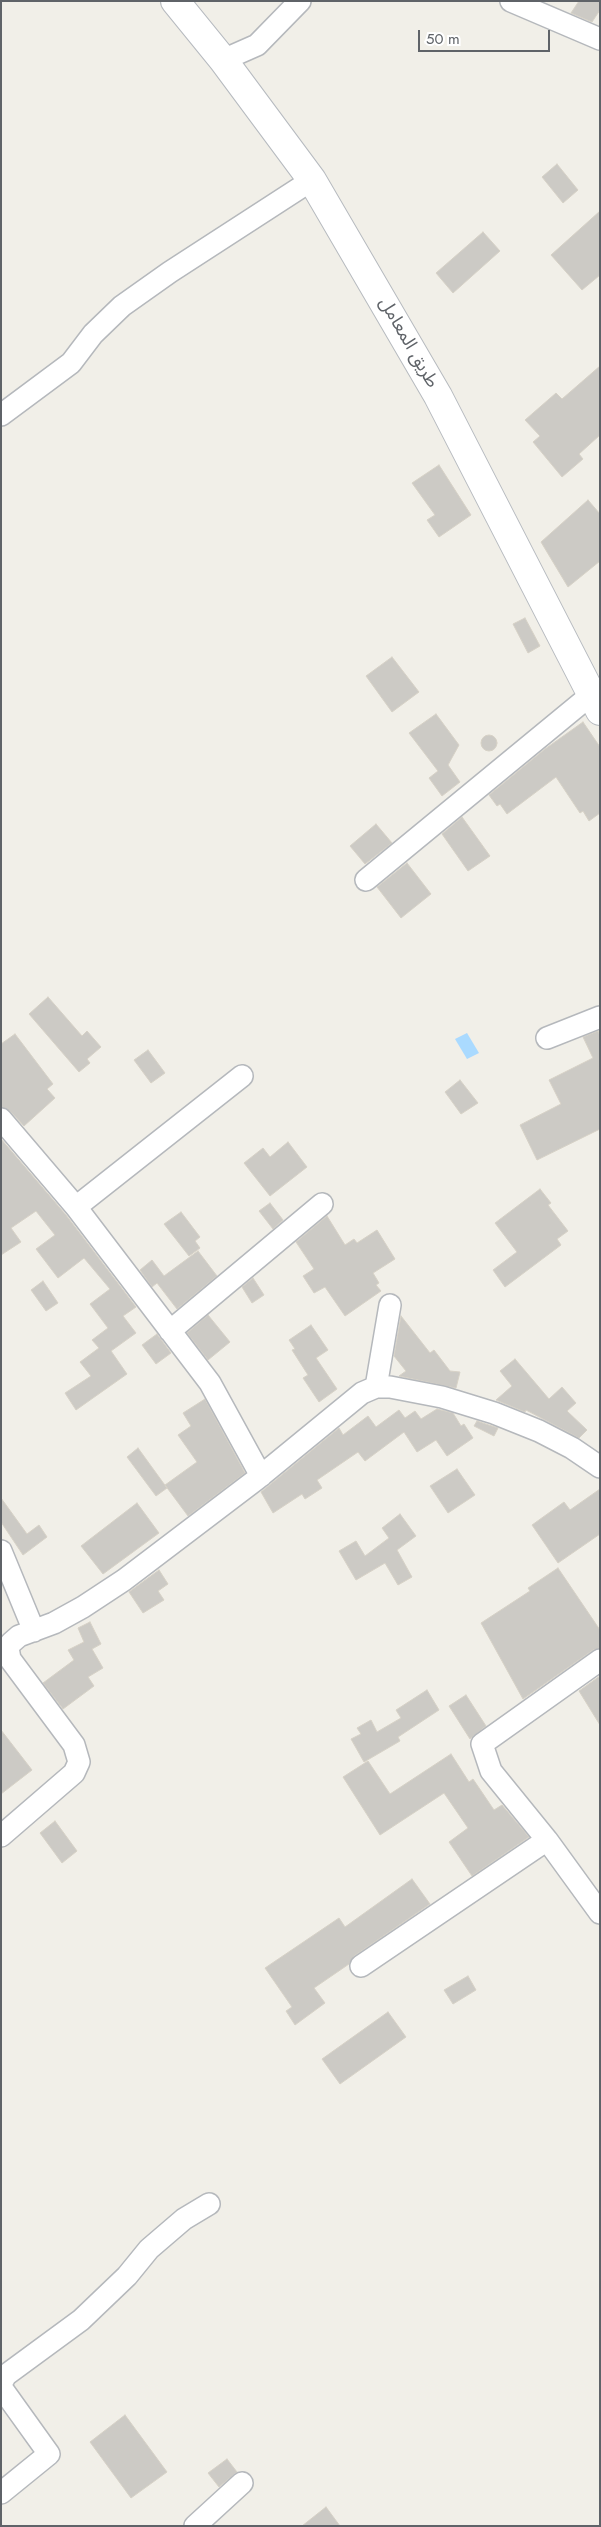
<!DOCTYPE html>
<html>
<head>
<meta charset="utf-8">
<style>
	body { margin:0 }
	#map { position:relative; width:601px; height:2527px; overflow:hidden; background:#f1efe8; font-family:Jost,sans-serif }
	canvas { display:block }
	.frame { position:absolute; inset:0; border:2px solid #5f6368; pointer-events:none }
	.scale { position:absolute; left:418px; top:30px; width:132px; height:22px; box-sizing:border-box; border:2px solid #5f6368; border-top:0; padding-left:6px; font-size:15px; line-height:18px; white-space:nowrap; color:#5f6368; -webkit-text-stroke:4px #fff; paint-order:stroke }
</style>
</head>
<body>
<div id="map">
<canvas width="601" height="2527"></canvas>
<div class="frame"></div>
<div class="scale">50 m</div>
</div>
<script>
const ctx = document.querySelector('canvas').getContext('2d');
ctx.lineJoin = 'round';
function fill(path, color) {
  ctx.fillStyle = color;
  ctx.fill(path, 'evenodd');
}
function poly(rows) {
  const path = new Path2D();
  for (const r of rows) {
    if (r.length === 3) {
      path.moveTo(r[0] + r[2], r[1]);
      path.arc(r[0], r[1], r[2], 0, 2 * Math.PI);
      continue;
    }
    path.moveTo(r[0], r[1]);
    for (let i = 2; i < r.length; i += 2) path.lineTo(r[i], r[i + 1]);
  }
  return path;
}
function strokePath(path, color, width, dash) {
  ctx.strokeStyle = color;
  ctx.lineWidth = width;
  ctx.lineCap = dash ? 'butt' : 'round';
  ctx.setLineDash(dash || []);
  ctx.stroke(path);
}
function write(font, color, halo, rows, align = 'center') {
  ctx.font = font + ' Jost,"Noto Sans Arabic",sans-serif';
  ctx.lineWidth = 4.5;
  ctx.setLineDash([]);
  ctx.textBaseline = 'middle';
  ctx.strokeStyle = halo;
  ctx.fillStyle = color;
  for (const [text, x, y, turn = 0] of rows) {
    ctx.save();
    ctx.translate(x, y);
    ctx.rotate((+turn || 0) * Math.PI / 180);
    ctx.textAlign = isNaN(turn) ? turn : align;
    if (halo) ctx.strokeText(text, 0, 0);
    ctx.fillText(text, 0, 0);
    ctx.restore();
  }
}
fill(poly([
	[467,1033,479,1053,467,1059,455,1039]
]), '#aadaff');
const building = poly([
	[579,1,600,1,600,10,592,22,571,13,579,1],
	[557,164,578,190,563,203,542,177,557,164],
	[600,211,600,275,582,290,551,255,600,211],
	[483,232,500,251,453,293,436,273,483,232],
	[600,366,600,435,579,454,583,459,562,477,533,442,540,436,525,420,556,393,562,399,600,366],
	[439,465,471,515,439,537,427,520,435,515,412,483,439,465],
	[588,500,600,514,600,561,568,587,541,542,588,500],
	[525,618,540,646,528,653,513,624,525,618],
	[392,657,419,692,392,712,366,676,392,657],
	[436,714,459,745,448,765,460,782,442,796,429,778,438,771,409,733,436,714],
	[583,722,600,747,600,813,589,821,583,811,580,813,556,777,507,814,500,804,497,806,489,795,545,749,583,722],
	[489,743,8],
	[462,817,490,856,468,871,442,834,462,817],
	[376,824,392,843,365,864,350,846,376,824],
	[407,863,431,894,401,918,377,887,407,863],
	[48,997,82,1036,87,1031,101,1047,87,1059,90,1063,79,1072,29,1014,48,997],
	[598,1031,600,1036,600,1129,537,1160,520,1125,561,1104,549,1080,593,1058,583,1037,598,1031],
	[15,1034,53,1084,47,1089,55,1098,24,1126,10,1111,1,1107,1,1044,15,1034],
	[148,1050,165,1073,151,1083,134,1060,148,1050],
	[460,1080,478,1103,461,1114,445,1092,460,1080],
	[1,1139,66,1215,136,1307,123,1316,136,1333,111,1351,127,1374,76,1410,65,1393,91,1376,80,1362,99,1348,92,1340,108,1328,90,1304,110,1289,84,1258,58,1278,36,1249,55,1235,36,1211,11,1228,21,1242,1,1255,1,1139],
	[288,1142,307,1167,270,1196,244,1163,263,1148,270,1157,288,1142],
	[540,1189,551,1203,548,1205,568,1231,557,1239,561,1245,505,1287,493,1270,517,1252,495,1223,540,1189],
	[270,1203,283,1220,273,1229,259,1211,270,1203],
	[181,1212,200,1237,195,1241,200,1248,189,1256,164,1224,181,1212],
	[327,1216,345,1245,354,1239,357,1243,377,1230,395,1259,373,1273,379,1283,376,1285,381,1291,345,1316,325,1287,314,1293,303,1276,314,1269,296,1242,327,1216],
	[198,1251,217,1276,177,1309,157,1283,152,1287,140,1270,152,1260,164,1276,198,1251],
	[253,1278,264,1295,252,1303,242,1287,253,1278],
	[43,1281,58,1303,46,1311,31,1290,43,1281],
	[208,1315,230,1342,208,1360,187,1333,208,1315],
	[401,1316,430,1353,434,1350,450,1371,460,1372,456,1388,399,1376,406,1371,394,1356,401,1316],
	[311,1325,328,1350,316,1358,337,1389,319,1402,303,1378,308,1375,292,1350,295,1349,289,1340,311,1325],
	[157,1334,171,1353,156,1364,142,1345,157,1334],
	[515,1359,549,1399,562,1387,576,1403,567,1411,587,1430,579,1438,526,1410,525,1412,496,1400,512,1386,500,1371,515,1359],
	[205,1399,245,1473,188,1516,165,1485,197,1462,178,1435,191,1426,183,1413,205,1399],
	[437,1409,453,1413,461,1426,464,1424,473,1438,447,1456,436,1440,417,1452,404,1432,365,1461,358,1452,317,1480,322,1488,305,1499,302,1494,273,1513,261,1492,339,1428,343,1435,368,1416,376,1427,399,1410,405,1418,415,1411,421,1419,437,1409],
	[477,1421,498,1428,494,1436,474,1426,477,1421],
	[138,1448,167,1488,156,1496,127,1457,138,1448],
	[457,1469,475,1495,448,1513,430,1486,457,1469],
	[600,1489,600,1534,558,1563,532,1525,564,1502,570,1510,600,1489],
	[1,1498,27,1534,39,1525,47,1537,23,1555,1,1522,1,1498],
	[137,1503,159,1533,103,1574,81,1546,137,1503],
	[400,1514,416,1536,397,1550,412,1577,398,1585,385,1563,356,1580,339,1551,356,1541,365,1556,389,1538,382,1528,400,1514],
	[558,1568,600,1630,600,1648,593,1650,523,1699,481,1623,530,1591,528,1588,558,1568],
	[159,1570,168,1584,158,1591,164,1600,143,1613,129,1592,159,1570],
	[90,1622,101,1644,92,1649,103,1668,88,1677,94,1686,63,1709,43,1683,74,1660,68,1650,84,1642,78,1628,90,1622],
	[600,1676,600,1725,579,1691,600,1676],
	[427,1690,439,1710,398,1737,400,1741,364,1762,351,1739,361,1734,357,1728,371,1720,377,1732,401,1718,396,1710,427,1690],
	[466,1695,486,1726,470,1739,449,1706,466,1695],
	[1,1730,32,1770,1,1794,1,1730],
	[451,1754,469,1782,473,1779,494,1810,502,1805,529,1837,472,1876,449,1842,468,1828,444,1793,380,1835,343,1777,368,1761,390,1794,451,1754],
	[55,1821,77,1851,62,1863,40,1833,55,1821],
	[412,1879,430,1904,354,1956,349,1964,314,1988,325,2003,295,2025,286,2011,292,2007,265,1968,339,1918,345,1927,412,1879],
	[468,1976,476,1990,453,2004,444,1990,468,1976],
	[388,2012,406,2037,340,2084,322,2059,388,2012],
	[125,2415,167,2472,131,2498,90,2442,125,2415],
	[227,2459,237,2472,219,2487,208,2473,227,2459],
	[326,2507,340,2526,302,2526,326,2507]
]);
fill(building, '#cccac5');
strokePath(building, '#d6d1c6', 1);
const minor = poly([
	[511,1,600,39],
	[223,60,257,45,300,1],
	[1,415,71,363,93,334,122,306,170,272,312,180],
	[366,880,592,694],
	[547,1038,600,1017],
	[1,1119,76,1207,210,1383,261,1476],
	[76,1207,242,1076],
	[170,1331,322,1204],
	[376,1387,390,1305],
	[1,1551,34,1631],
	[1,1836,74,1773,79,1762,74,1745,10,1659,8,1648,11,1643,19,1636,54,1623,83,1607,124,1580,257,1479,362,1393,376,1387,390,1387,442,1397,494,1413,539,1431,572,1448,600,1467],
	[547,1840,600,1913],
	[361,1966,547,1840,491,1771,482,1744,600,1660],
	[1,2384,6,2375,81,2320,127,2276,149,2249,184,2219,209,2204],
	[1,2387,49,2454,1,2493],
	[195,2526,242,2483]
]);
const secondary = poly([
	[175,1,223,60,312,180,438,396,600,711]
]);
strokePath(minor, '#b5b8bc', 24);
strokePath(secondary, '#b6babf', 30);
strokePath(minor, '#fff', 21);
strokePath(secondary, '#fff', 28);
write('18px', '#5f6368', '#fff', [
	["طريق المعامل",408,343,60]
]);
</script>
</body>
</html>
